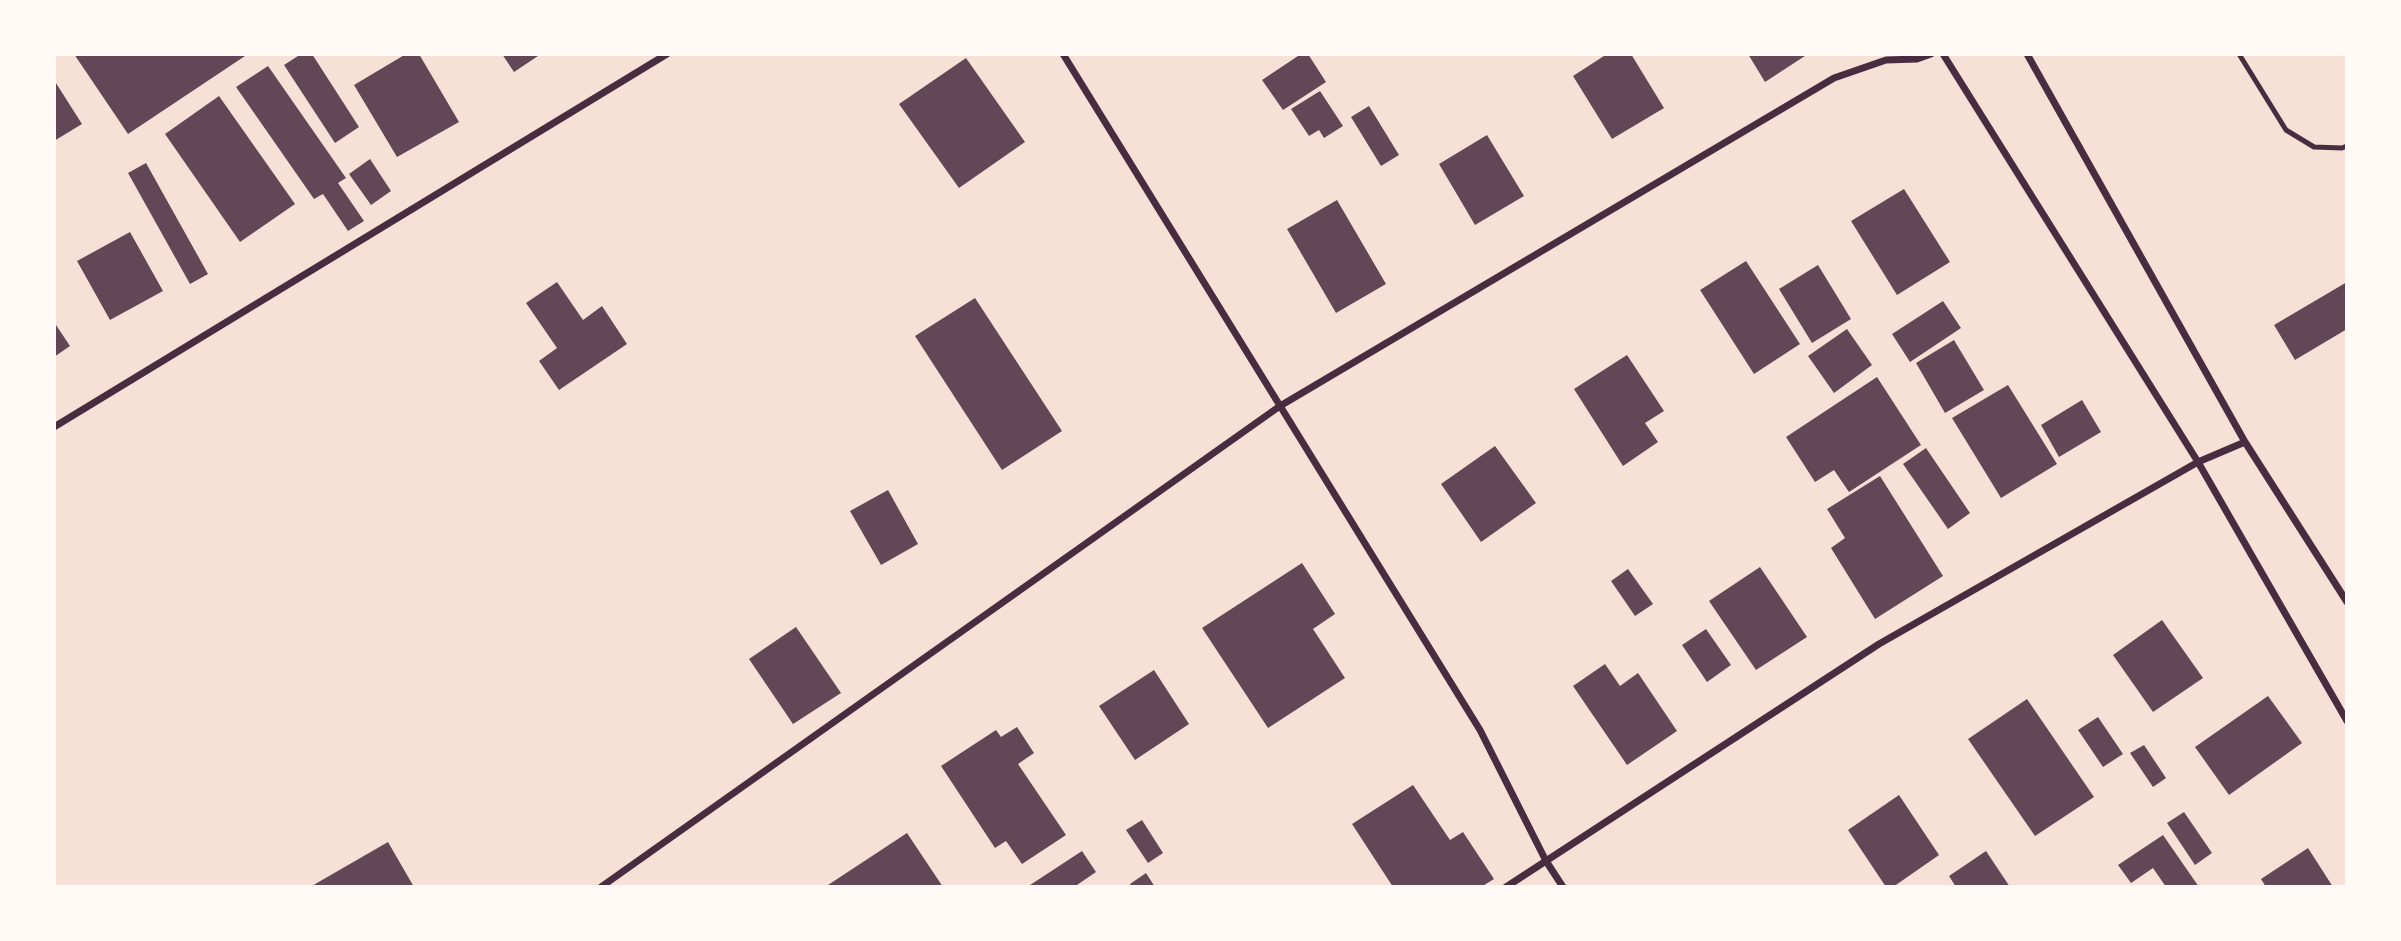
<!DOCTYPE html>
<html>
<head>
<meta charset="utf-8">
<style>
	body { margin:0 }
	#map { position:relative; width:2401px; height:941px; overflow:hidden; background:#f7e1d7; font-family:"DejaVu Sans",sans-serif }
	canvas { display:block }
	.frame { position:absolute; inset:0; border:56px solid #fffaf5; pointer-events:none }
</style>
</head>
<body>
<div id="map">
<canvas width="2401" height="941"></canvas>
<div class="frame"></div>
</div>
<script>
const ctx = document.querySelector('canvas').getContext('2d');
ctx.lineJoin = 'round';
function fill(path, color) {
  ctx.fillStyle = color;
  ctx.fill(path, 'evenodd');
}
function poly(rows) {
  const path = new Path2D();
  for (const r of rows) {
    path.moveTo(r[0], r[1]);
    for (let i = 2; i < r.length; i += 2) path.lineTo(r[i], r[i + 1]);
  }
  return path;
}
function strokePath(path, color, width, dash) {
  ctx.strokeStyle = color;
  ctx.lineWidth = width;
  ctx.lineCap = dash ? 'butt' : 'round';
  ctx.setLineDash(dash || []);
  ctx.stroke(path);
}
fill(poly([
	[74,54,248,54,128,134],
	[301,54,312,54,359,127,335,143,284,65],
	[406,54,419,54,459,122,397,157,354,85],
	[502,54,541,54,514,72],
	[1301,54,1308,54,1326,82,1283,110,1262,80],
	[1607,54,1631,54,1664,108,1612,139,1573,76],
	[1748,54,1808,54,1765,82],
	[966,58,1025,142,959,188,899,104],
	[268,66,346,178,338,183,364,221,348,231,323,194,314,199,236,87],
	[54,80,82,124,54,141],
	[1320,91,1343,126,1324,138,1319,130,1309,136,1291,109],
	[219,96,295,204,240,242,165,134],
	[1369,106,1399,155,1381,166,1351,117],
	[1487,135,1524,196,1475,225,1439,164],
	[370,159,391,191,371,205,349,174],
	[146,163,208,274,190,284,128,173],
	[1904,189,1950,262,1897,295,1851,221],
	[1337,200,1386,284,1336,313,1287,229],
	[130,232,163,291,110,320,77,261],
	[1746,261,1800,344,1754,374,1700,290],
	[1818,265,1851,319,1812,343,1779,289],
	[557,282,583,320,602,306,627,344,559,390,539,361,557,348,526,303],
	[2347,282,2347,329,2295,360,2274,325],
	[975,298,1062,431,1002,470,915,336],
	[1943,301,1961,328,1910,362,1892,334],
	[54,322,70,346,54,357],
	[1847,329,1872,365,1834,393,1808,356],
	[1954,340,1984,390,1945,413,1916,363],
	[1627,355,1664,411,1645,423,1658,442,1623,466,1574,389],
	[1877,377,1921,445,1849,492,1834,470,1815,482,1786,437],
	[2008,385,2057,464,2001,498,1952,418],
	[2082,400,2101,432,2059,457,2041,425],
	[1495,446,1536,503,1481,542,1441,484],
	[1926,448,1970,513,1948,529,1903,464],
	[1880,476,1943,576,1875,619,1831,548,1845,538,1827,509],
	[888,490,918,544,881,565,850,511],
	[1302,563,1335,614,1313,629,1345,678,1268,728,1202,628],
	[1760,567,1807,637,1756,670,1709,601],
	[1628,569,1653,604,1635,616,1611,581],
	[2162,620,2203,678,2153,712,2113,655],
	[796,627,841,693,793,724,749,659],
	[1706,629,1731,665,1707,682,1682,645],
	[1605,664,1620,686,1638,673,1677,731,1627,765,1573,686],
	[1154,670,1189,724,1135,760,1099,706],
	[2268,696,2302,743,2229,795,2195,747],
	[2027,699,2094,797,2035,836,1968,739],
	[2098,717,2123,754,2103,767,2078,730],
	[1017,727,1034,753,1018,764,1066,835,1022,864,1006,841,995,848,941,766,996,730,1001,737],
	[2144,745,2166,778,2153,787,2130,753],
	[1413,785,1450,840,1463,832,1494,879,1481,887,1393,887,1352,824],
	[1899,795,1939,855,1893,887,1886,887,1848,830],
	[2184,812,2212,853,2195,865,2167,823],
	[1142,820,1163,853,1148,863,1126,830],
	[907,833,943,887,825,887],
	[2163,835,2199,887,2166,887,2153,868,2131,883,2118,865],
	[388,842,414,887,310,887],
	[2308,848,2333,887,2266,887,2261,879],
	[1082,851,1096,872,1074,887,1027,887],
	[1986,851,2010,887,1956,887,1949,876],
	[1146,873,1155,887,1132,887,1130,884]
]), '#644757');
strokePath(poly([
	[2239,54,2286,130,2314,147,2342,148,2347,146]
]), '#4a2c40', 5);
strokePath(poly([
	[1063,54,1480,730,1546,861,1563,887],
	[1943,54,2198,462,2347,721],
	[2027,54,2245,442,2347,602],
	[54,427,667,54],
	[601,887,1280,406,1834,78,1886,60,1917,59,1931,54],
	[1506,887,1879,644,2198,462,2245,442]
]), '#4a2c40', 7);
</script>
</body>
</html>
